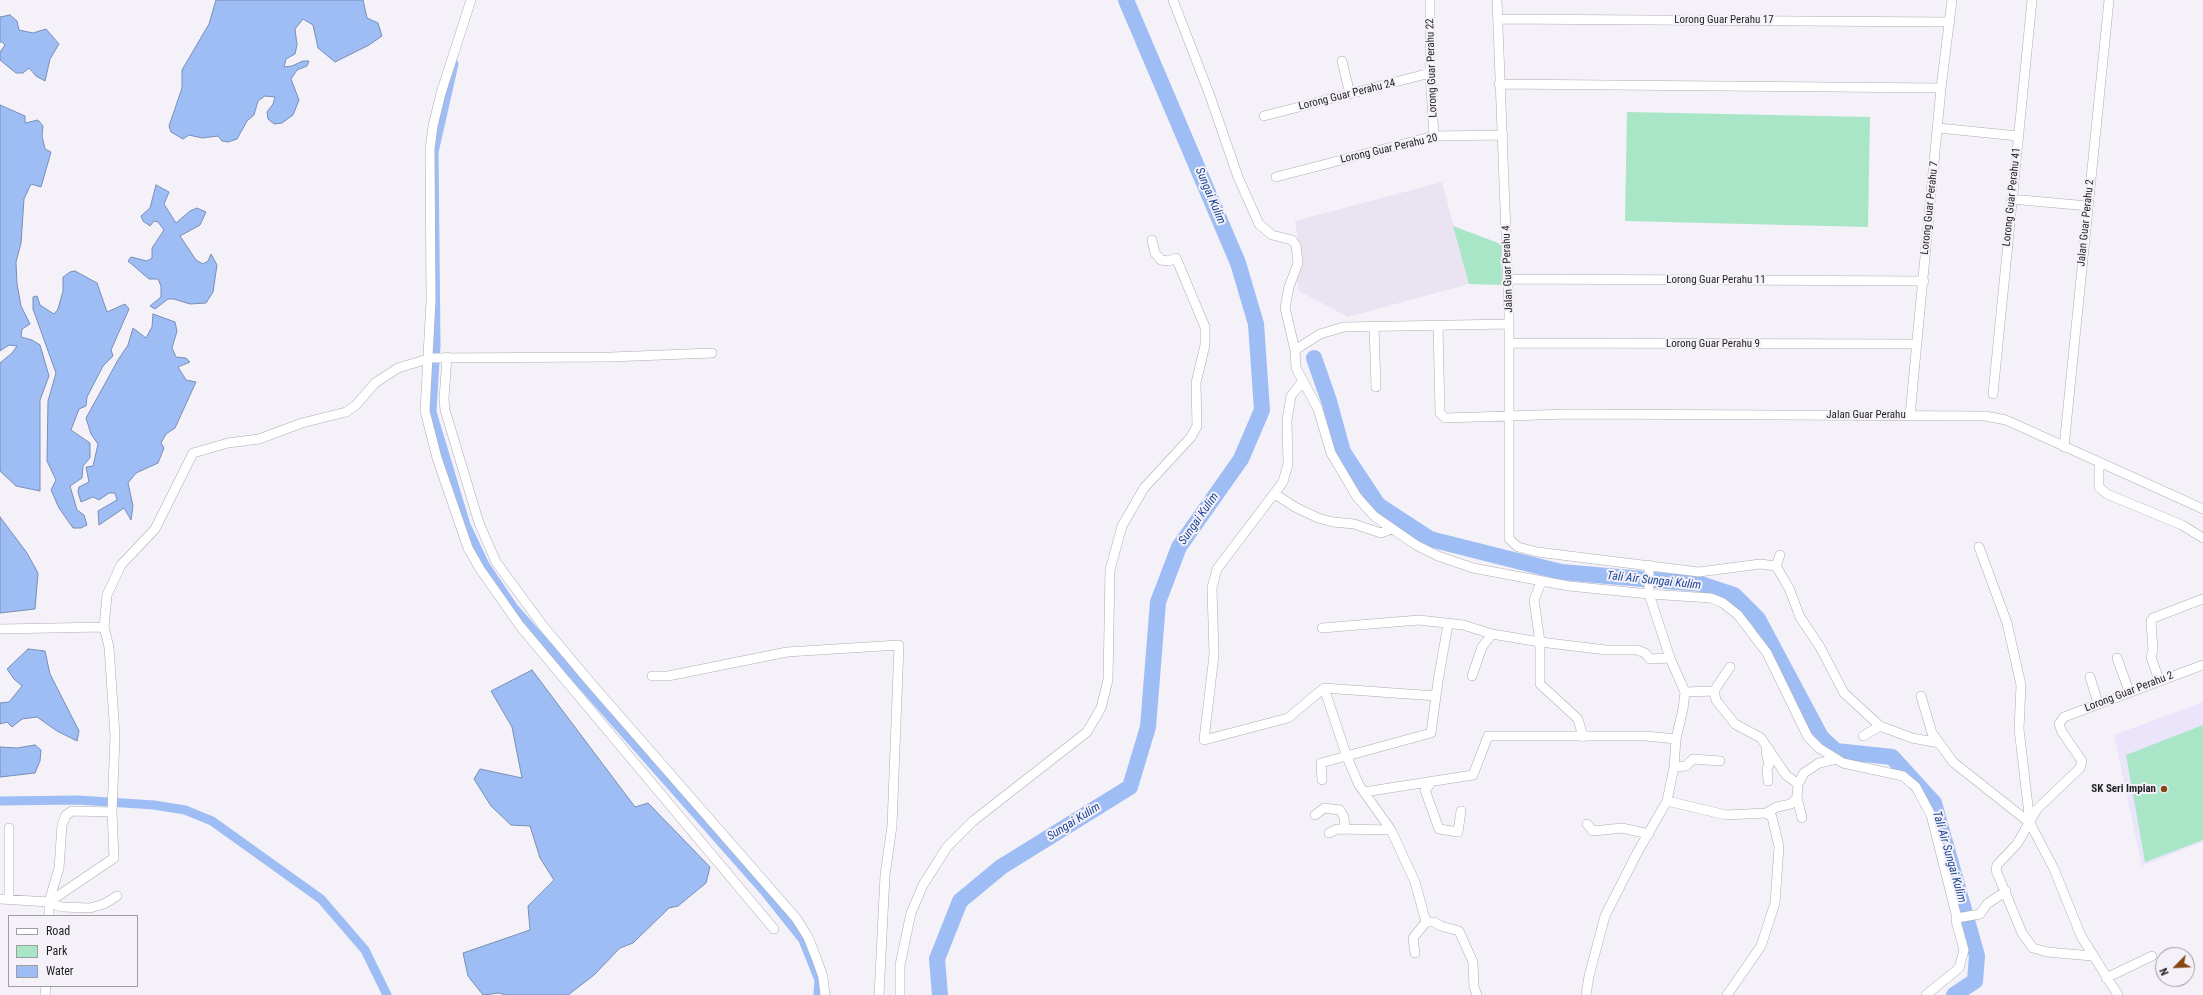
<!DOCTYPE html>
<html>
<head>
<meta charset="utf-8">
<style>
	body { margin:0 }
	#map { position:relative; width:2203px; height:995px; overflow:hidden; background:#f4f1f8; font-family:"Roboto Condensed",sans-serif }
	canvas { display:block }
	.legend { position:absolute; left:8px; top:915px; width:130px; height:72px; box-sizing:border-box; background:#f4f1f8; border:1px solid #9f9da2; margin:0; padding:5px 7px; list-style:none; font-size:12px; color:#201f22 }
	.legend li { display:flex; align-items:center; gap:8px; height:20px }
	.legend b { width:20px; border:1px solid #9f9da2 }
	.north { position:absolute; left:2155px; top:947px; width:40px; height:40px; box-sizing:border-box; background:#f4f1f8; border:1px solid #9f9da2; border-radius:50%; rotate:246deg; font-size:11px; font-weight:700; line-height:16px; text-align:center; color:#201f22 }
	.north::after { content:''; display:block; margin:auto; width:14px; height:18px; background:#874612; clip-path:polygon(50% 0,100% 100%,50% 72%,0 100%) }
</style>
</head>
<body>
<div id="map">
<canvas width="2203" height="995"></canvas>
<ul class="legend">
<li><b style="height:5px;background:#fff"></b>Road</li>
<li><b style="height:11px;background:#a9e6c8"></b>Park</li>
<li><b style="height:11px;background:#9dbdf4"></b>Water</li>
</ul>
<div class="north">N</div>
</div>
<script>
const ctx = document.querySelector('canvas').getContext('2d');
ctx.lineJoin = 'round';
function fill(path, color) {
  ctx.fillStyle = color;
  ctx.fill(path, 'evenodd');
}
function poly(rows) {
  const path = new Path2D();
  for (const r of rows) {
    path.moveTo(r[0], r[1]);
    for (let i = 2; i < r.length; i += 2) path.lineTo(r[i], r[i + 1]);
  }
  return path;
}
function strokePath(path, color, width, dash) {
  ctx.strokeStyle = color;
  ctx.lineWidth = width;
  ctx.lineCap = dash ? 'butt' : 'round';
  ctx.setLineDash(dash || []);
  ctx.stroke(path);
}
function write(font, color, halo, rows, align = 'center') {
  ctx.font = font + ' "Roboto Condensed",sans-serif';
  ctx.lineWidth = 4;
  ctx.setLineDash([]);
  ctx.textBaseline = 'middle';
  ctx.strokeStyle = halo;
  ctx.fillStyle = color;
  for (const [text, x, y, turn = 0] of rows) {
    ctx.save();
    ctx.translate(x, y);
    ctx.rotate((+turn || 0) * Math.PI / 180);
    ctx.textAlign = isNaN(turn) ? turn : align;
    if (halo) ctx.strokeText(text, 0, 0);
    ctx.fillText(text, 0, 0);
    ctx.restore();
  }
}
fill(poly([
	[1442,182,1469,284,1348,317,1299,291,1296,276,1302,265,1295,221]
]), '#eae4f2');
fill(poly([
	[2203,702,2203,842,2142,866,2114,735]
]), '#eae5fb');
fill(poly([
	[1627,112,1870,117,1868,227,1625,221],
	[1453,226,1501,244,1502,285,1469,284],
	[2203,725,2203,840,2145,862,2126,755]
]), '#a9e6c8');
const water = poly([
	[216,0,363,0,367,18,378,23,382,36,369,45,335,62,318,48,313,25,303,19,295,29,297,45,295,54,286,59,284,67,292,66,303,61,309,61,307,66,297,70,291,79,299,100,293,115,282,123,274,124,268,119,267,112,273,104,275,97,265,96,258,101,254,115,247,121,237,139,228,142,222,141,218,136,202,138,189,135,183,139,171,132,169,126,182,88,182,70,209,24,216,0],
	[10,15,17,21,19,30,33,33,46,29,59,44,50,59,45,81,36,76,29,68,23,73,16,73,0,60,0,52,5,45,2,42,0,42,0,17,10,15],
	[0,105,25,116,25,123,38,120,43,126,42,136,45,149,51,152,41,187,31,184,24,199,21,243,16,262,17,284,21,306,30,324,22,329,21,337,32,340,40,345,49,376,40,400,40,491,16,486,0,471,0,363,12,353,17,346,9,345,0,351,0,105],
	[156,185,169,192,164,204,176,223,190,211,197,208,206,212,200,225,180,236,196,260,203,264,208,261,211,254,217,265,213,292,206,303,190,304,174,299,168,299,155,309,150,306,161,297,161,286,158,279,149,279,128,261,131,257,147,261,152,258,152,248,164,230,158,222,154,221,150,226,143,221,141,216,150,208,156,185],
	[75,271,97,283,107,312,125,304,129,309,111,350,113,356,103,366,87,397,86,406,79,409,71,430,90,443,90,458,83,466,82,478,70,486,77,510,84,515,87,525,81,528,73,528,59,508,51,490,56,480,47,461,48,401,56,373,33,309,33,297,37,296,40,305,54,314,58,309,63,291,63,277,70,272,75,271],
	[153,314,175,322,177,331,172,348,176,357,186,358,190,362,178,367,186,380,196,382,175,428,166,434,161,443,164,448,158,463,136,473,128,483,133,506,131,520,124,508,99,525,98,511,117,500,115,493,109,493,99,500,93,497,81,502,78,492,79,487,89,482,86,467,93,466,98,444,91,434,86,418,118,360,128,345,133,328,146,338,152,327,153,314],
	[0,517,27,553,38,573,35,609,0,613,0,517],
	[28,649,45,651,50,674,79,731,77,741,57,731,37,717,22,719,12,727,7,722,0,724,0,703,9,702,22,686,14,679,7,669,28,649],
	[532,670,635,807,648,803,710,867,706,883,678,906,669,908,633,943,620,948,594,975,568,995,506,995,499,993,483,995,468,976,463,953,530,930,528,906,554,880,540,858,530,826,511,825,491,806,474,779,480,769,522,778,512,727,491,691,532,670],
	[35,745,41,750,40,761,35,773,0,777,0,747,17,748,35,745]
]);
fill(water, '#9dbdf4');
strokePath(water, '#788eb5', 1);
strokePath(poly([
	[454,64,434,152,436,345,432,412,466,525,485,565,514,608,764,891,803,940,819,980,818,995],
	[0,801,78,800,154,805,185,810,212,821,321,899,365,950,387,995]
]), '#9dbdf4', 9);
strokePath(poly([
	[1314,358,1329,401,1343,452,1378,505,1430,539,1561,572,1701,584,1734,595,1758,619,1821,737,1836,751,1892,757,1934,803,1977,956,1975,981,1954,995],
	[940,995,937,959,960,901,1001,867,1130,787,1148,727,1158,602,1179,547,1241,459,1262,410,1256,324,1238,263,1126,0]
]), '#9dbdf4', 16);
const minor = poly([
	[471,0,441,93,433,126,430,149,431,301,425,411,437,458,468,548,480,569,520,626,774,929],
	[1173,0,1210,96,1238,177,1259,224,1272,235,1292,240,1296,245,1298,263,1289,287,1285,308,1295,350,1296,368,1318,409,1331,453,1357,497,1374,516,1416,545,1438,556,1473,568,1569,586,1649,594,1711,598,1723,603,1738,615,1767,653,1808,737,1819,748,1843,763,1903,776,1916,787,1931,815,1957,918,1980,914,1987,904,2006,891],
	[1430,0,1430,73,1434,136],
	[1497,0,1509,313,1509,539,1518,547,1537,552,1699,572,1760,564,1776,566,1789,588,1800,617,1820,647,1844,693,1880,726,1912,738,1939,743],
	[1498,19,1950,22],
	[1342,61,1350,94],
	[1499,84,1941,88],
	[1264,116,1430,73],
	[1938,128,2018,136],
	[1276,177,1434,136,1503,135],
	[2011,199,2088,206],
	[1508,279,1924,281],
	[1438,326,1440,413,1445,418,1569,414,1985,416,2006,420,2203,509],
	[1374,327,1376,387],
	[1510,343,1916,344],
	[1295,350,1320,334,1344,327,1509,324],
	[447,357,444,399,445,410,479,523,496,562,543,626,590,682,796,918,808,937,817,960,823,977,825,995],
	[1302,382,1291,396,1287,420,1288,464,1283,482,1217,569,1212,588,1214,655,1204,740,1288,718,1324,688,1436,696],
	[1993,394,2032,0],
	[1910,415,1941,88,1952,0],
	[2064,447,2109,0],
	[2099,462,2099,487,2107,494,2182,525,2203,538],
	[1275,494,1295,507,1318,518,1333,522,1354,524,1381,533,1391,529],
	[1979,547,2007,623,2021,685,2019,729,2030,823,2054,869,2081,936,2118,995],
	[1776,566,1780,555],
	[1544,581,1540,585,1534,600,1540,642,1540,684,1578,719,1583,737],
	[1322,628,1419,620,1463,625,1492,634,1540,642,1606,650,1637,650,1645,653,1650,659,1670,658],
	[0,629,104,627],
	[2117,658,2129,691],
	[652,676,668,676,787,652,899,645,892,826,885,875,879,995],
	[1472,676,1482,647,1492,634],
	[2090,677,2098,703],
	[2159,680,2151,657,2153,650,2151,621,2153,618,2203,599],
	[1324,688,1347,757,1359,785,1391,830,1415,882,1426,922,1413,938,1415,953],
	[1714,691,1716,700,1735,724,1761,738,1786,775,1798,784],
	[1685,692,1714,691,1730,667],
	[1921,696,1932,733,1953,762,2030,823],
	[1863,736,1880,726],
	[1766,751,1769,765,1767,769,1768,781],
	[1674,767,1686,766,1693,759,1720,761],
	[1322,780,1321,763,1431,733,1438,681,1448,624],
	[1433,781,1425,790,1439,829,1458,832,1461,811],
	[1364,792,1473,775,1488,736,1646,736,1676,739],
	[1797,797,1802,818],
	[1667,801,1726,815,1766,813,1777,807,1791,804,1797,797,1798,784,1804,773,1819,763,1837,759],
	[1315,815,1324,808,1340,810,1344,817,1345,829],
	[1587,824,1593,831,1622,828,1649,834],
	[9,828,9,899],
	[1329,833,1337,829,1391,830],
	[0,899,49,902,61,907,90,908,104,904,117,896],
	[49,902,59,868,62,825,66,815,72,811,112,812],
	[49,916,49,902,114,858,112,812,115,736,109,647,104,627,107,595,121,565,155,529,193,453,228,443,259,439,302,423,346,412,356,405,375,383,398,368,431,358,611,357,712,353],
	[1426,922,1434,922,1441,926,1459,931,1473,962,1474,987,1477,995],
	[2092,956,2047,952,2033,948,2022,933,1996,870,1997,865,2017,844,2037,809,2080,768,2082,761,2062,732,2059,724,2064,717,2203,665],
	[2106,978,2152,956],
	[45,995,46,986],
	[900,995,900,965,911,913,923,885,947,847,973,821,1087,732,1101,708,1108,680,1110,570,1122,526,1144,488,1191,437,1197,426,1196,383,1205,345,1205,327,1176,258,1169,261,1161,260,1155,253,1152,240],
	[1586,995,1589,976,1605,916,1637,853,1667,801,1674,767,1676,739,1683,709,1685,692,1670,658,1649,594,1649,565],
	[1727,995,1761,946,1775,903,1779,847,1772,817,1766,813],
	[1926,995,1959,968,1964,950,1956,921,1957,918]
]);
strokePath(minor, '#afacb3', 10);
strokePath(minor, '#fff', 9);
for (const [x, y, r, color] of [
	[2164,789,4,"#874612"]
]) {
  const dot = new Path2D();
  dot.arc(x, y, r, 0, 2 * Math.PI);
  ctx.fillStyle = color;
  ctx.fill(dot);
  strokePath(dot, '#f4f1f8', 1.5);
}
write('11px', '#201f22', '#f4f1f8', [
	["Lorong Guar Perahu 17",1724,20],
	["Lorong Guar Perahu 22",1432,68,-92],
	["Lorong Guar Perahu 24",1347,95,-14],
	["Lorong Guar Perahu 20",1389,149,-13],
	["Lorong Guar Perahu 41",2012,197,-84],
	["Lorong Guar Perahu 7",1930,208,-84],
	["Jalan Guar Perahu 2",2086,223,-84],
	["Jalan Guar Perahu 4",1508,269,-92],
	["Lorong Guar Perahu 11",1716,280],
	["Lorong Guar Perahu 9",1713,344],
	["Jalan Guar Perahu",1866,415],
	["Lorong Guar Perahu 2",2129,692,-21]
]);
write('bold 11px', '#201f22', '#f4f1f8', [
	["SK Seri Impian",2156,789]
], 'right');
write('italic 12px', '#1b4694', '#f4f1f8', [
	["Sungai Kulim",1210,196,67],
	["Sungai Kulim",1199,519,-55],
	["Tali Air Sungai Kulim",1654,581,6],
	["Sungai Kulim",1074,822,-32],
	["Tali Air Sungai Kulim",1949,857,74]
]);
</script>
</body>
</html>
